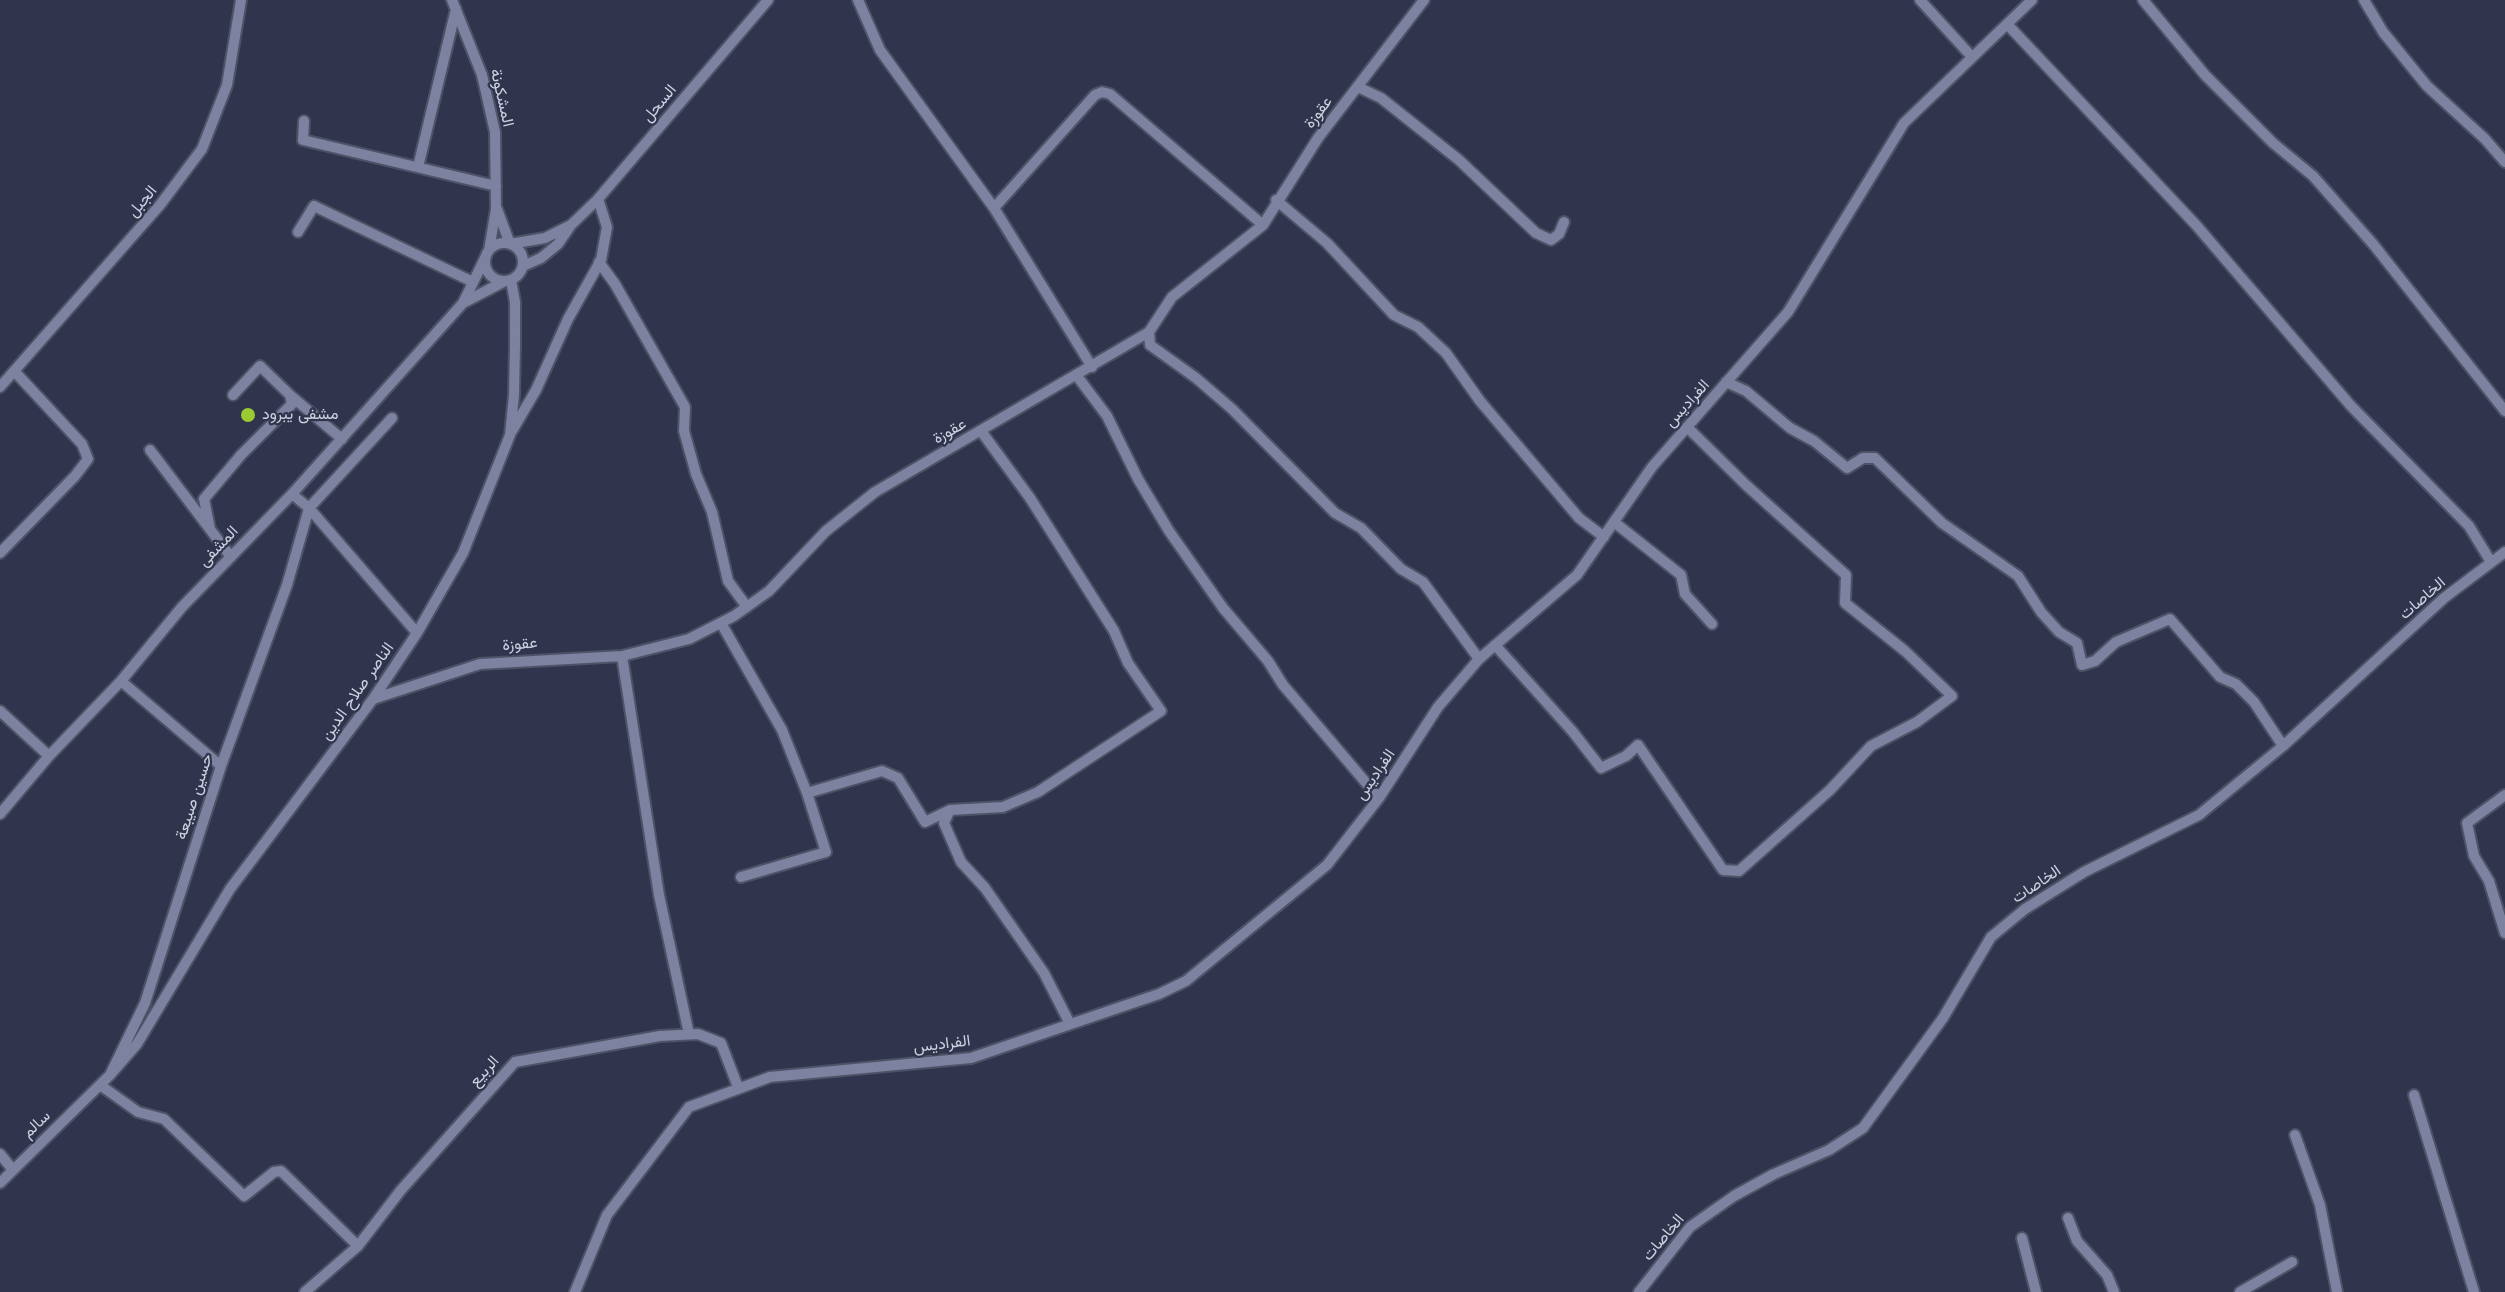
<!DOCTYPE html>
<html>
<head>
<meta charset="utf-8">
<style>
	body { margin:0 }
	canvas { display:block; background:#30344c }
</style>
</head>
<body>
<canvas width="2505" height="1292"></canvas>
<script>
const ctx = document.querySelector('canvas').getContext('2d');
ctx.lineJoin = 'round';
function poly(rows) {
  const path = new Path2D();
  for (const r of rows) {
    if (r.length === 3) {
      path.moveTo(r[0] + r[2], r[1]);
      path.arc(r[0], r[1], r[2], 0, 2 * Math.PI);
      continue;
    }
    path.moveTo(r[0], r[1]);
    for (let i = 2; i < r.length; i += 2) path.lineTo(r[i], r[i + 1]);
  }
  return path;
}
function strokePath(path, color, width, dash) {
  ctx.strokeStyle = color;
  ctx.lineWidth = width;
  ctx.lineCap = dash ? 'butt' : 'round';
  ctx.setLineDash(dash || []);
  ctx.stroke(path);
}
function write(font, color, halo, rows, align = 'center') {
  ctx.font = font + ' Jost,Vazirmatn,sans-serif';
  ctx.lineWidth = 4.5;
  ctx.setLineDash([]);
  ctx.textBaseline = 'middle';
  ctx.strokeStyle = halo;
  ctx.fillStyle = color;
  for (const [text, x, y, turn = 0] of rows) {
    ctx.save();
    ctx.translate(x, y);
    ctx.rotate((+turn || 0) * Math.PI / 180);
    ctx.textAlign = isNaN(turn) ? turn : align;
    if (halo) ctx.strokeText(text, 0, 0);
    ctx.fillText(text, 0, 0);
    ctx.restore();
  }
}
const minor = poly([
	[452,0,482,75,495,132,496,209,489,250],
	[858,0,880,50,994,208],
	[1920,0,1972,57],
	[2143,0,2205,75,2273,143,2313,176,2373,244,2505,411],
	[2364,0,2383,32,2427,86,2485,139,2505,162],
	[2007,24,2196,225,2351,406,2469,526,2491,562],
	[1358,87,1381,98,1459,160,1536,233,1551,240,1559,234,1564,222],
	[304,121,303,140,496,186],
	[418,167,456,9],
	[1276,200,1327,243,1394,315,1418,327,1446,353,1480,401,1579,518,1604,537],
	[497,209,510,244,545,238,571,225],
	[298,232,314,206,473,282],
	[504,262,19],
	[599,262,615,284,685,407,684,431,696,474,712,512,728,581,747,607],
	[523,266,541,258,558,244,571,225,598,199,768,0],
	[463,303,505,281],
	[1149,332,1150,345,1196,378,1232,409,1335,513,1361,528,1401,569,1423,582,1479,659],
	[1092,367,994,208,1095,95,1102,92,1110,94,1263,225],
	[1077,376,1107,416,1138,479,1169,531,1223,608,1268,661,1283,685,1379,798],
	[1726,382,1746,391,1790,428,1814,441,1847,468,1863,458,1875,458,1942,523,2018,576,2041,612,2059,632,2077,643,2082,665,2095,661,2116,642,2170,619,2220,677,2236,684,2254,702,2283,746],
	[0,387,160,205,202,149,227,85,241,0],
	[290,395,342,439],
	[512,431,536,390,568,319,601,260,607,227,598,199],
	[150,450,231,557],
	[292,494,309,508,417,633],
	[1614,522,1681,575,1685,594,1712,624],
	[210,529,204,499,241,455,292,404,290,395,260,366,233,395],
	[0,553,75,476,88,459,82,444,15,372],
	[721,623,782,730,807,793,882,771,898,778,925,822,950,810,1003,807,1038,792,1161,711,1128,663,1114,631,1030,498,981,431],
	[1495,645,1573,732,1601,768,1626,756,1638,745,1723,870,1739,871,1830,790,1871,746,1917,722,1952,696,1905,651,1845,603,1846,575,1746,485,1687,427],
	[622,656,659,895,689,1034],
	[121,681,221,766],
	[373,699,480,664,622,656,689,639,734,616,769,591,826,531,875,492,1149,332,1172,297,1263,225,1318,138,1424,0],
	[0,711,49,756],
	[2505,795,2467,823,2474,856,2489,881,2505,933],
	[950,810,944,823,961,862,985,888,1044,973,1070,1024],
	[0,814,49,756,121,681,182,607,292,494,463,303,486,256],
	[741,877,826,852,807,793],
	[110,1075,137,1044,230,889,373,699,417,633,463,553,510,435,514,395,515,346,515,302,511,280],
	[100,1085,138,1112,164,1119,244,1196,274,1172,281,1171,358,1246],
	[2414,1095,2474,1292],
	[2295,1135,2320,1205,2337,1292],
	[0,1154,13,1170],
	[0,1183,110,1075,145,1003,221,766,287,585,309,508,392,418],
	[2068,1218,2077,1241,2107,1275,2114,1292],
	[2022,1238,2036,1292],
	[305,1292,358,1246,401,1190,515,1062,660,1036,698,1034,721,1043,738,1087],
	[575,1292,607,1215,689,1107,770,1077,971,1058,1159,994,1186,981,1327,865,1379,798,1438,707,1479,659,1577,575,1652,467,1788,312,1904,123,2032,0],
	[1639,1292,1690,1227,1734,1196,1774,1174,1829,1150,1863,1128,1943,1018,1991,937,2025,909,2084,872,2199,815,2283,746,2444,598,2505,552],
	[2240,1292,2292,1262]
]);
strokePath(minor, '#4e5266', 14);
strokePath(minor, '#7c829f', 10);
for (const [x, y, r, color] of [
	[248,415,8,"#9bcb33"]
]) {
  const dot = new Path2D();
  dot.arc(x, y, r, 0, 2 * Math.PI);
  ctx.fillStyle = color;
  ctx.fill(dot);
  strokePath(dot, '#30344c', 2);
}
write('16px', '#cdd1e0', '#30344c', [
	["المشكونة",501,98,77],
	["السحل",660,104,-50],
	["عقوزة",1319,113,-53],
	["الجبل",143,202,-50],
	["الفراديس",1688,404,-48],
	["عقوزة",950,432,-30],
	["المشفى",219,547,-46],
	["الخاصات",2423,599,-41],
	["عقوزة",520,645,-5],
	["الناصر صلاح الدين",358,692,-55],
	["الفراديس",1376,775,-56],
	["حسين صيبعة",195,797,-72],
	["الخاصات",2037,885,-34],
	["الفراديس",942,1045,-7],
	["الربيع",485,1072,-48],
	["سالم",37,1125,-44],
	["الخاصات",1664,1238,-50]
]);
write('16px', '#cdd1e0', '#30344c', [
	["مشفى يبرود",262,415]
], 'left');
</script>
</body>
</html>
